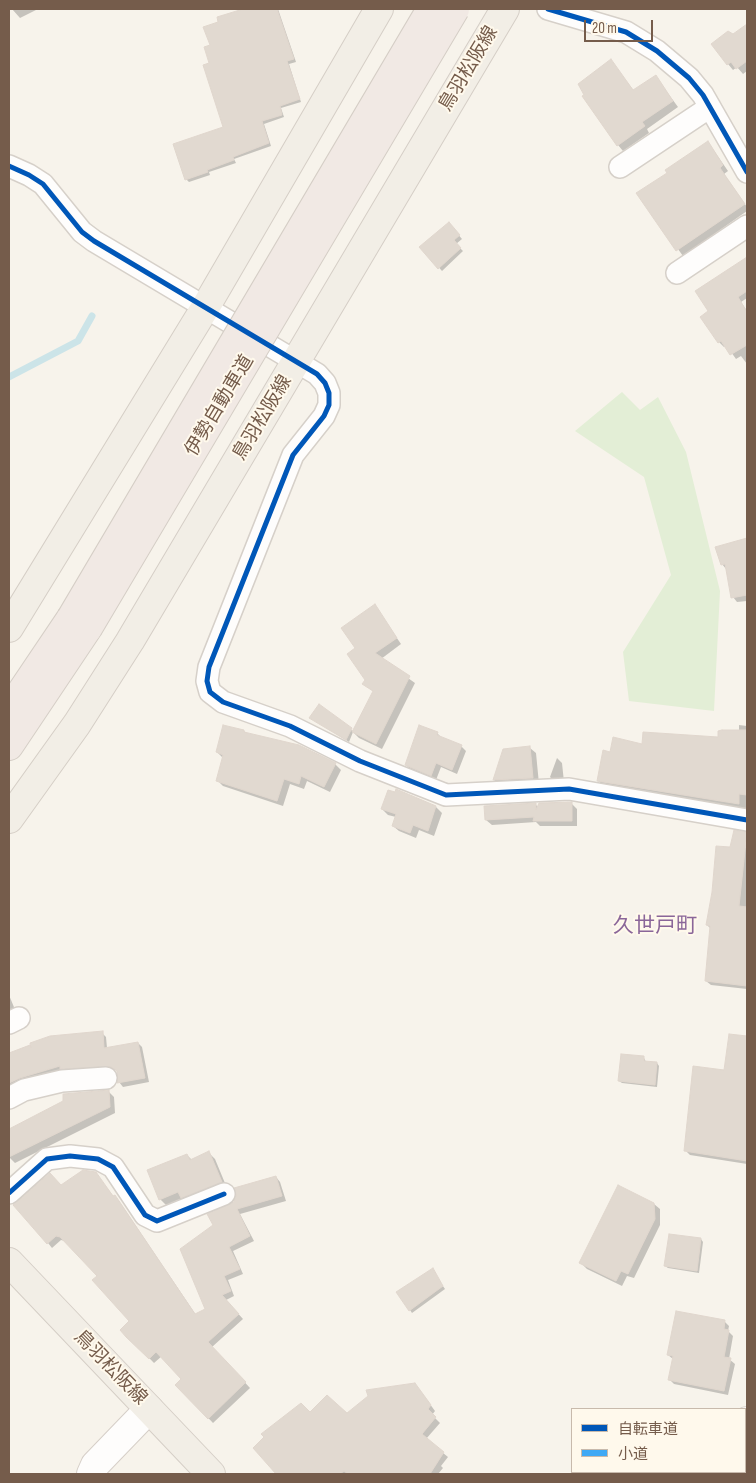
<!DOCTYPE html>
<html>
<head>
<meta charset="utf-8">
<style>
	body { margin:0 }
	#map { position:relative; width:756px; height:1483px; overflow:hidden; background:#f7f3eb; font-family:"Sofia Sans Condensed","Noto Sans JP",sans-serif }
	canvas { display:block }
	.frame { position:absolute; inset:0; border:10px solid #755c4b; pointer-events:none }
	.legend { position:absolute; left:571px; top:1408px; width:175px; height:65px; box-sizing:border-box; background:#fff9ec; border:1px solid #c8baac; margin:0; padding:6px 9px; list-style:none; font-size:15px; color:#755c4b }
	.legend li { display:flex; align-items:center; gap:10px; height:25px }
	.legend b { width:25px; border:1px solid #c8baac }
	.scale { position:absolute; left:584px; top:20px; width:69px; height:22px; box-sizing:border-box; border:2px solid #755c4b; border-top:0; padding-left:6px; font-size:15px; line-height:18px; white-space:nowrap; color:#755c4b; -webkit-text-stroke:4px #fff9ec; paint-order:stroke }
</style>
</head>
<body>
<div id="map">
<canvas width="756" height="1483"></canvas>
<div class="frame"></div>
<ul class="legend">
<li><b style="height:6px;background:#0057b8"></b>自転車道</li>
<li><b style="height:6px;background:#3fa9f5"></b>小道</li>
</ul>
<div class="scale">20 m</div>
</div>
<script>
const ctx = document.querySelector('canvas').getContext('2d');
ctx.lineJoin = 'round';
function fill(path, color) {
  ctx.fillStyle = color;
  ctx.fill(path, 'evenodd');
}
function poly(rows) {
  const path = new Path2D();
  for (const r of rows) {
    path.moveTo(r[0], r[1]);
    for (let i = 2; i < r.length; i += 2) path.lineTo(r[i], r[i + 1]);
  }
  return path;
}
function strokePath(path, color, width, dash) {
  ctx.strokeStyle = color;
  ctx.lineWidth = width;
  ctx.lineCap = dash ? 'butt' : 'round';
  ctx.setLineDash(dash || []);
  ctx.stroke(path);
}
function write(font, color, halo, rows, align = 'center') {
  ctx.font = font + ' "Sofia Sans Condensed","Noto Sans JP",sans-serif';
  ctx.lineWidth = 4;
  ctx.setLineDash([]);
  ctx.textBaseline = 'middle';
  ctx.strokeStyle = halo;
  ctx.fillStyle = color;
  for (const [text, x, y, turn = 0] of rows) {
    ctx.save();
    ctx.translate(x, y);
    ctx.rotate((+turn || 0) * Math.PI / 180);
    ctx.textAlign = isNaN(turn) ? turn : align;
    if (halo) ctx.strokeText(text, 0, 0);
    ctx.fillText(text, 0, 0);
    ctx.restore();
  }
}
fill(poly([
	[622,392,640,410,658,397,686,452,720,591,714,711,629,701,623,652,671,575,644,477,575,431]
]), '#e3eed6');
fill(poly([
	[12,9,38,9,20,18],
	[247,9,278,9,296,62,289,64,301,102,281,108,284,117,264,124,271,146,234,159,236,163,209,172,210,175,189,182,186,179,225,128,211,64,211,46,220,22,218,18],
	[743,29,747,34,747,71,743,74,737,67,733,70,728,64,733,36],
	[611,61,634,91,656,77,678,107,647,129,649,133,623,151,618,145],
	[708,142,728,171,724,174,747,207,747,211,683,256,638,194,669,173],
	[451,226,462,239,456,244,463,251,442,271,421,247],
	[747,258,747,298,741,302,747,311,747,364,741,356,736,359,726,345,724,347,719,342,701,317,710,311,696,291],
	[747,539,747,601,737,602,733,597,726,569,722,564,717,548],
	[375,606,401,644,381,659,415,683,382,749,359,738,353,732,349,742,311,718,354,731,374,692,364,684,366,680,357,648],
	[739,725,747,726,747,808,732,808,603,785,598,781,611,753,643,745,719,738,739,731],
	[244,731,247,734,335,764,341,770,330,792,307,781,304,789,290,784,283,806,223,786,217,780,223,758,217,752],
	[437,733,443,739,461,746,466,751,457,774,441,767,436,780,411,770,406,765],
	[530,748,536,753,539,784,500,785,494,780],
	[557,758,562,763,564,782,556,783,550,777],
	[397,790,436,807,442,813,434,836,419,830,416,838,399,831,393,826,396,817,388,815,382,809],
	[571,803,577,809,577,826,540,826,536,822,492,825,486,820,535,804,539,808],
	[732,845,747,848,747,989,711,985,706,981,711,929,707,925,713,892],
	[9,995,16,1012,9,1016],
	[102,1033,106,1037,107,1048,138,1043,142,1047,149,1082,123,1087,119,1082,117,1070,66,1072,63,1070,24,1081,9,1090,9,1055,29,1047,32,1050],
	[730,1036,747,1037,747,1164,690,1155,685,1150,725,1071],
	[644,1058,646,1062,657,1063,659,1066,657,1087,622,1083,619,1081],
	[108,1091,114,1097,115,1113,15,1163,9,1157,9,1130,65,1102],
	[209,1153,215,1159,227,1188,188,1203,183,1198,166,1205,160,1199,149,1171,187,1155,192,1160],
	[96,1174,114,1197,119,1201,196,1315,206,1309,215,1226,234,1203,276,1177,280,1182,286,1201,240,1214,254,1241,233,1251,243,1274,228,1280,234,1296,226,1300,243,1319,212,1347,250,1388,213,1423,177,1385,183,1379,162,1356,154,1363,122,1330,131,1322,99,1276,65,1241,61,1240,52,1248,48,1243,62,1187],
	[654,1204,660,1209,660,1225,634,1278,627,1276,622,1286,587,1269,581,1263],
	[701,1239,703,1242,699,1273,668,1268,665,1266],
	[434,1273,445,1289,412,1313,410,1310],
	[724,1321,729,1326,728,1331,733,1336,729,1359,735,1364,728,1395,674,1384,670,1380,673,1359,668,1355],
	[419,1389,435,1411,432,1415,440,1423,426,1439,448,1457,441,1466,443,1468,438,1474,277,1474,254,1448,310,1414,347,1415]
]), '#0003');
strokePath(poly([
	[9,377,78,341,92,316]
]), '#cce4e8', 7);
const building = poly([
	[243,9,277,9,294,59,287,61,300,99,280,106,282,115,262,121,269,143,233,157,234,160,207,170,208,172,185,180,173,144,223,127,203,65,209,63,204,47,210,45,203,27,218,22,217,17,243,9],
	[747,24,747,61,736,69,731,62,727,65,711,44,728,31,733,34,747,24],
	[611,59,633,90,656,75,673,101,642,122,645,126,617,146,582,96,584,95,578,84,611,59],
	[708,141,723,165,720,168,745,204,676,251,636,193,667,173,665,170,708,141],
	[449,222,460,235,454,240,461,248,438,269,419,247,449,222],
	[747,257,747,291,738,297,747,312,747,345,730,355,721,341,718,343,700,317,708,311,695,291,747,257],
	[747,538,747,595,731,598,725,564,721,565,715,547,747,538],
	[375,604,397,638,375,653,410,676,376,744,352,732,373,691,362,684,365,680,347,654,355,648,341,628,375,604],
	[319,704,352,728,346,740,309,718,319,704],
	[223,725,244,730,244,732,299,745,336,763,324,787,301,776,299,784,284,779,277,801,216,781,223,755,216,752,223,725],
	[419,725,438,732,437,735,462,745,452,770,436,763,431,776,405,765,419,725],
	[722,730,747,730,747,795,739,794,739,804,597,781,603,750,610,752,613,737,642,744,643,732,718,737,718,731,722,730],
	[530,746,533,778,493,780,503,749,530,746],
	[396,789,436,806,428,831,413,825,410,833,392,826,396,814,381,809,388,790,395,792,396,789],
	[572,802,572,821,533,821,534,817,485,820,484,806,536,803,536,810,539,803,572,802],
	[734,830,747,832,739,906,747,907,747,986,705,981,710,926,706,925,712,892,716,846,730,847,734,830],
	[103,1031,104,1048,138,1042,145,1078,117,1083,117,1071,111,1067,60,1069,60,1066,20,1078,9,1083,9,1053,30,1045,31,1048,30,1043,50,1036,103,1031],
	[729,1034,747,1036,747,1161,684,1151,693,1066,724,1070,729,1034],
	[621,1054,644,1056,644,1061,657,1062,655,1085,618,1081,621,1054],
	[109,1090,110,1107,9,1157,9,1129,63,1101,63,1094,109,1090],
	[209,1151,222,1182,181,1198,178,1192,159,1200,147,1170,187,1154,190,1160,209,1151],
	[83,1170,96,1172,113,1196,115,1195,195,1314,205,1309,180,1249,213,1225,207,1214,234,1202,236,1195,234,1188,276,1176,282,1196,237,1209,250,1236,229,1247,240,1269,224,1276,231,1291,222,1295,239,1314,208,1342,246,1382,208,1419,175,1385,181,1379,156,1352,149,1359,126,1337,120,1330,129,1321,92,1280,97,1276,60,1237,56,1236,47,1244,13,1205,50,1173,61,1185,83,1170],
	[618,1185,654,1203,655,1219,628,1274,621,1271,616,1281,579,1263,618,1185],
	[669,1234,701,1238,697,1271,664,1266,669,1234],
	[433,1268,443,1286,409,1311,396,1292,433,1268],
	[676,1311,725,1320,724,1329,729,1330,724,1357,731,1358,724,1391,668,1380,673,1356,667,1355,676,1311],
	[415,1383,431,1405,428,1409,436,1417,422,1434,444,1452,430,1474,348,1474,344,1471,340,1474,276,1474,253,1448,264,1437,261,1434,301,1403,310,1412,327,1395,347,1413,368,1396,366,1390,415,1383]
]);
fill(building, '#e1d9d0');
strokePath(building, '#e0d6cd', 1);
const street = poly([
	[548,9,626,32,657,51,689,78,703,95,747,172],
	[9,166,29,175,43,184,82,232,94,241,317,374,325,383,329,393,329,405,324,416,293,455,209,667,207,681,210,692,223,702,290,726,360,761,446,795,569,789,747,820],
	[620,167,710,107],
	[677,273,747,226],
	[9,1023,19,1018],
	[9,1098,24,1090,62,1081,106,1078],
	[9,1193,47,1159,70,1156,98,1159,113,1167,145,1215,157,1221,224,1194]
]);
const secondary = poly([
	[745,1431,747,1421],
	[91,1474,95,1465,149,1409],
	[734,1474,735,1472]
]);
const primary = poly([
	[9,628,205,308,379,9],
	[9,819,77,724,130,641,505,9],
	[9,1262,211,1474]
]);
const highway = poly([
	[9,710,71,618],
	[9,746,88,628]
]);
strokePath(street, '#d6d0c9', 24);
strokePath(secondary, '#d6cfc8', 30);
strokePath(primary, '#d5cec6', 30);
strokePath(highway, '#d5cec6', 30);
strokePath(street, '#fefdfc', 21);
strokePath(secondary, '#fefdfc', 28);
strokePath(primary, '#f2eee6', 28);
strokePath(highway, '#f1e9e4', 28);
const highwayBridge = poly([
	[71,618,431,9],
	[88,628,455,9]
]);
strokePath(highwayBridge, '#d5cec6', 30, []);
strokePath(highwayBridge, '#f1e9e4', 28);
strokePath(poly([
	[9,1461,10,1461]
]), '#3fa9f5', 4, [8, 4]);
strokePath(poly([
	[548,9,626,32,657,51,689,78,703,95,747,172],
	[9,166,29,175,43,184,82,232,94,241,317,374,325,383,329,393,329,405,324,416,293,455,209,667,207,681,210,692,223,702,290,726,360,761,446,795,569,789,747,820],
	[9,1193,47,1159,70,1156,98,1159,113,1167,145,1215,157,1221,224,1194]
]), '#0057b8', 5);
write('19px', '#755c4b', '#fff9ec', [
	["鳥羽松阪線",469,69,-59],
	["伊勢自動車道",220,406,-59],
	["鳥羽松阪線",263,418,-59],
	["鳥羽松阪線",110,1368,46]
]);
write('21px', '#8a6699', '#fff9ec', [
	["久世戸町",655,927]
]);
</script>
</body>
</html>
